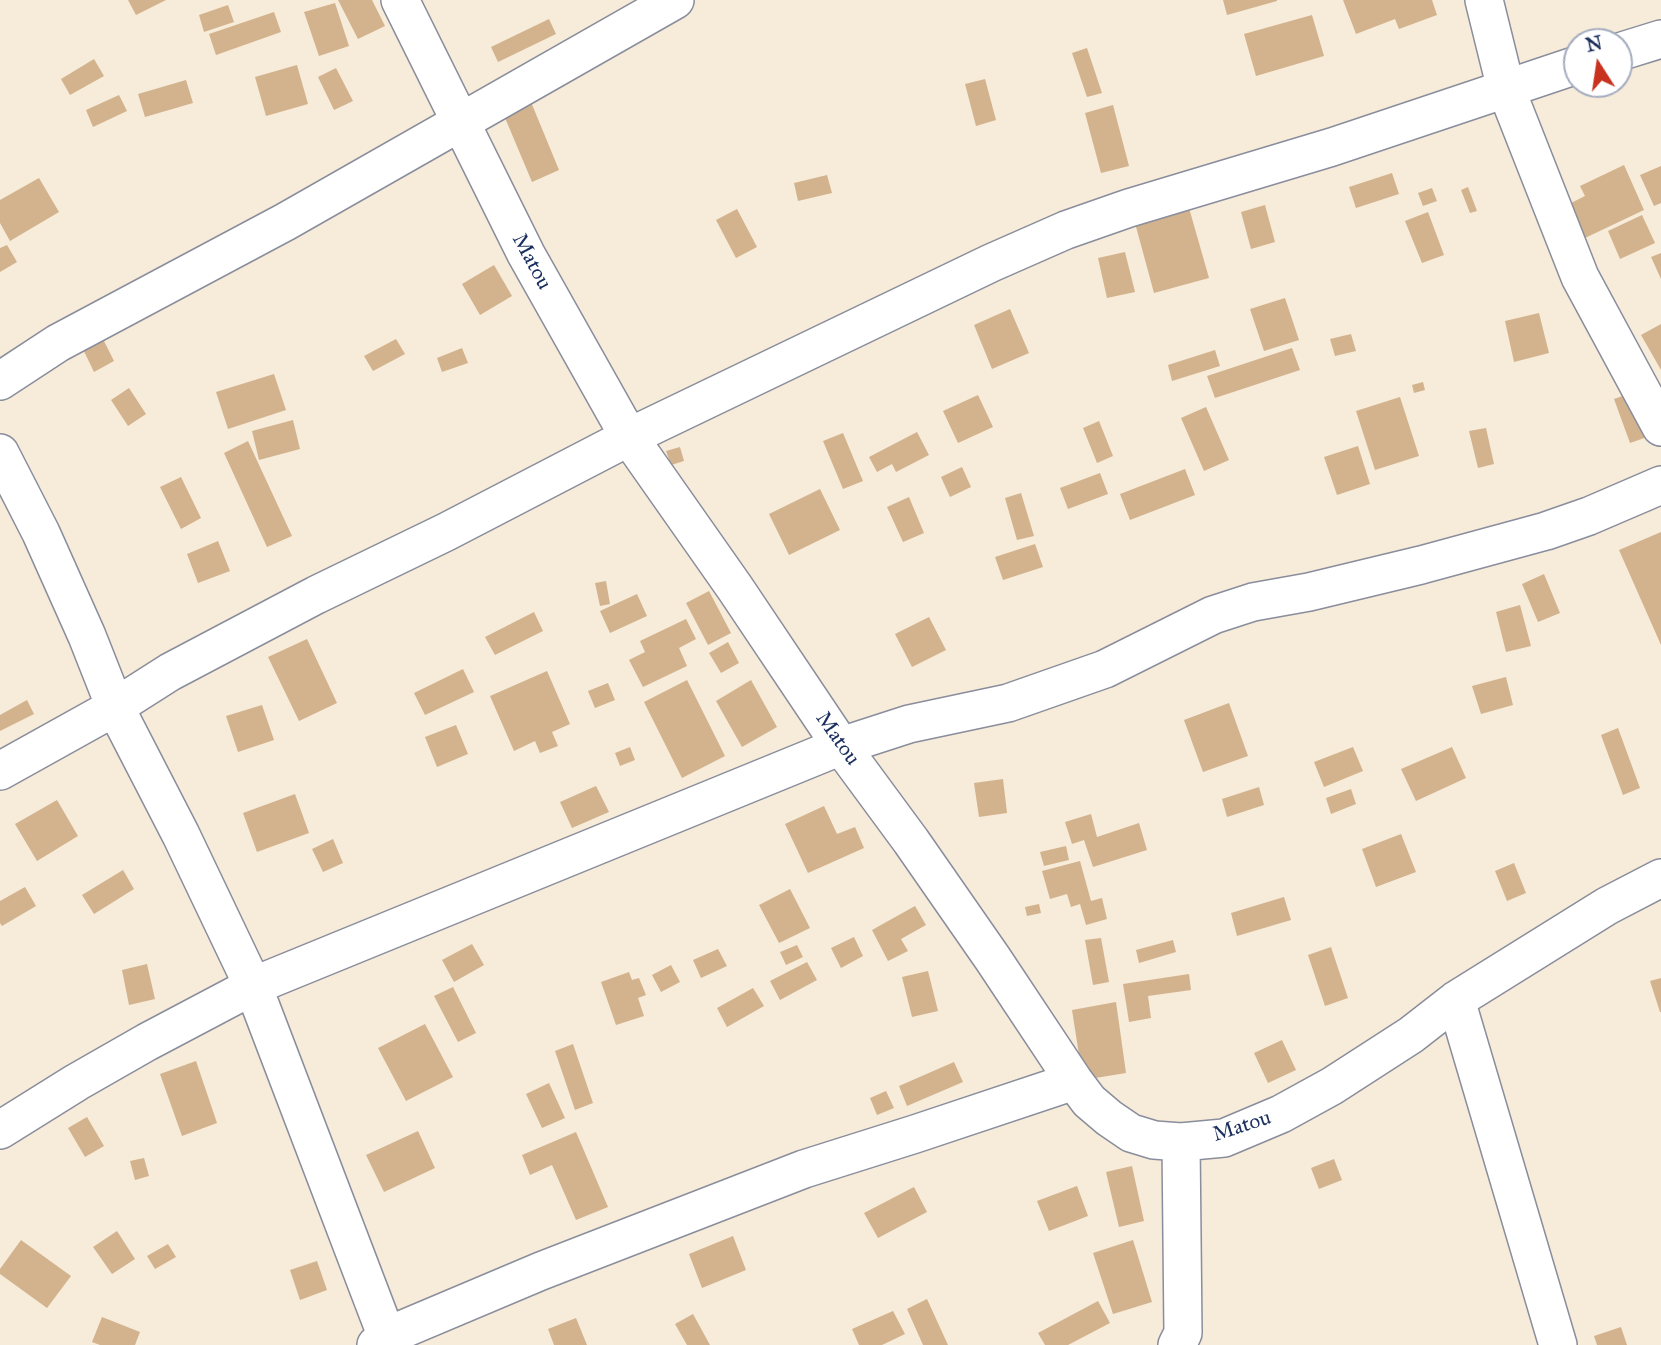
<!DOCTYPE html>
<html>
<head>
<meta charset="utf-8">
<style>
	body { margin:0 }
	#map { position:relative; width:1661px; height:1345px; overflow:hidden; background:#f7ebd9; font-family:"IM FELL Great Primer",serif }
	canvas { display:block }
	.north { position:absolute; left:1563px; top:28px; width:70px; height:70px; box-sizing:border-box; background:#fff; border:2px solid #a4acbf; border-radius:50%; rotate:348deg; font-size:19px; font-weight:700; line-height:28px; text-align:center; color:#1b2f5e }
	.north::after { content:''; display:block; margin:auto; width:24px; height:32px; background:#c8321e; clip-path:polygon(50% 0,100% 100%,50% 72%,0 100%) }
</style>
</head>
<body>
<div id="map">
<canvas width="1661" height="1345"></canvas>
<div class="north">N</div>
</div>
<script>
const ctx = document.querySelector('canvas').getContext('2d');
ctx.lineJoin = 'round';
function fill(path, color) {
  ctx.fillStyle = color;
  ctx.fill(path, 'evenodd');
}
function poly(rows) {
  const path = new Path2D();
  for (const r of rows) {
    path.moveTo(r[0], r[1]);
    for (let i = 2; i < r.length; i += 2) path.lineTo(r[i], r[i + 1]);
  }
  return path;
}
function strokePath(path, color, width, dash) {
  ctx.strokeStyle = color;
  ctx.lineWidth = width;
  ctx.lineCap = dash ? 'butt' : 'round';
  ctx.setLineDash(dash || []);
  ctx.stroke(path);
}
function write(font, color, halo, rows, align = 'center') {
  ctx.font = font + ' "IM FELL Great Primer",serif';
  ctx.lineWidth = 7;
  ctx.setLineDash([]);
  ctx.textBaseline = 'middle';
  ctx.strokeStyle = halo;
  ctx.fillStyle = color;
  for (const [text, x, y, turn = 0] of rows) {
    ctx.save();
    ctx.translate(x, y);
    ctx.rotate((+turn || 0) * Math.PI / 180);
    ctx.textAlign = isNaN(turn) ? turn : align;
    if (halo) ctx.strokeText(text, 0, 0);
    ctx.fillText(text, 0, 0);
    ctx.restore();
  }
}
fill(poly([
	[128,0,166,0,136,15],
	[338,0,372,0,385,26,358,39],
	[1223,0,1277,0,1277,1,1227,15],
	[1343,0,1432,0,1437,15,1399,29,1395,19,1356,34],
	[335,3,349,46,319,56,304,12],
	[228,5,234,22,204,32,199,15],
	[274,12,281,32,216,55,209,34],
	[1312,15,1324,56,1256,76,1244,34],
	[549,19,556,34,498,62,491,47],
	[1087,48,1102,93,1087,97,1072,53],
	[94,59,104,76,70,95,61,79],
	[297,65,308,104,266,116,255,77],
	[336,68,353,101,334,110,318,77],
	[985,79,996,120,976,126,965,84],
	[186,80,193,103,145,117,138,94],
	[119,95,127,111,93,127,86,110],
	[531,102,559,170,532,182,503,113],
	[1113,105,1129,166,1101,173,1085,113],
	[1624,165,1644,210,1585,238,1569,204,1585,196,1580,186],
	[1661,166,1661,203,1654,206,1640,175],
	[1392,173,1399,194,1356,208,1349,187],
	[827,175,832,193,798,201,794,183],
	[39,178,59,212,10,241,0,223,0,200],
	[1468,187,1477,211,1470,213,1461,190],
	[1432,188,1437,201,1423,206,1418,193],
	[1265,205,1275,242,1251,249,1241,212],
	[1189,208,1209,278,1154,293,1135,223],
	[737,209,757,247,736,258,716,220],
	[1428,212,1444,255,1422,263,1405,221],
	[1642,215,1655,243,1620,259,1608,231],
	[7,245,17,262,0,272,0,248],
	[1125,252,1135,292,1107,298,1098,258],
	[1661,253,1661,279,1651,257],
	[494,265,512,296,480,315,462,284],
	[1285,298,1299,340,1264,351,1250,309],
	[1010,309,1029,353,992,369,974,325],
	[1539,313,1549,353,1514,362,1505,321],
	[1661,324,1661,370,1641,335],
	[97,327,114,361,94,372,77,337],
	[1351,334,1356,351,1335,356,1330,339],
	[396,339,405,354,373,371,364,356],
	[462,348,468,363,442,372,437,358],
	[1292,348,1300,370,1215,398,1207,376],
	[1215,350,1220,366,1172,381,1168,365],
	[274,374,286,410,228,429,216,392],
	[1423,382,1425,390,1414,393,1412,385],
	[129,388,146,414,128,426,111,400],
	[1634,392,1650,436,1630,443,1614,399],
	[978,395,993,427,958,443,943,411],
	[1400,397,1419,456,1375,470,1356,411],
	[1206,407,1229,460,1204,471,1181,418],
	[293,420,300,449,259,460,252,431],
	[1099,421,1113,456,1097,463,1083,428],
	[1486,428,1494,464,1478,468,1469,431],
	[917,432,929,455,896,472,892,464,877,472,869,457],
	[843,433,863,481,843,489,823,441],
	[248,441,292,536,267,547,224,453],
	[1358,446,1370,484,1337,495,1324,457],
	[680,447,684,461,671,465,666,451],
	[962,467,971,487,950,497,941,477],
	[1185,469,1195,495,1130,520,1120,494],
	[1100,473,1108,494,1068,509,1060,488],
	[181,477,201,518,181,529,160,487],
	[820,489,840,530,789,555,769,514],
	[1021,493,1034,536,1017,540,1005,498],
	[909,497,924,533,903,542,887,507],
	[1661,532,1661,645,1619,550],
	[218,541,230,571,198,583,187,554],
	[1035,544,1043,567,1003,580,995,557],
	[1544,574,1560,613,1538,622,1522,584],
	[606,581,610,604,600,606,595,583],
	[709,591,731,633,708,645,686,603],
	[637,594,647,616,610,633,600,611],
	[1520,605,1531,646,1506,652,1496,612],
	[534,612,543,631,495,655,485,637],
	[929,617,946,650,912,667,895,634],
	[686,619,696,639,679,648,687,666,643,687,629,660,645,652,640,641],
	[307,639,337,703,299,721,268,657],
	[728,642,739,663,721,673,709,653],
	[463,669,474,692,425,715,414,693],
	[547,671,570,724,552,732,558,746,540,753,535,741,514,751,490,696],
	[1506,677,1513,705,1481,714,1472,686],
	[687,680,725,756,682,778,644,702],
	[751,680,777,727,742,747,716,701],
	[608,683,615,700,595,708,588,691],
	[27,700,34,714,0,731,0,715],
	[1229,703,1248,756,1203,772,1184,720],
	[262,705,274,740,238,752,226,716],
	[456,725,468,754,437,767,425,737],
	[1618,728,1640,788,1623,795,1601,735],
	[630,747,635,760,620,766,615,753],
	[1353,747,1363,771,1324,787,1314,762],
	[1452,747,1466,778,1416,801,1401,769],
	[1003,779,1007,813,979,817,974,783],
	[596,786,609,812,572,828,560,802],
	[1259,787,1264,805,1227,817,1222,799],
	[1351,789,1356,804,1331,814,1326,798],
	[295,794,309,833,257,852,243,813],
	[57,800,78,836,37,861,15,824],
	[824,806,837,834,855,827,864,848,808,873,785,824],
	[1091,814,1097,837,1139,823,1147,850,1093,867,1084,840,1072,844,1065,822],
	[1401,834,1416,872,1376,887,1362,849],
	[333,839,343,863,323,872,312,849],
	[1066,846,1069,860,1044,866,1040,852],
	[1080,861,1091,901,1102,898,1107,919,1086,925,1080,904,1071,907,1067,894,1050,899,1042,871],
	[1514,863,1526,893,1507,901,1495,871],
	[123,870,134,889,94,914,82,895],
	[25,887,36,906,2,926,0,923,0,901],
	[790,889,810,928,779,943,759,905],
	[1284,897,1291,920,1237,936,1231,913],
	[1039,904,1041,913,1027,916,1025,907],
	[915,906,926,925,901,939,908,951,888,961,872,930],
	[854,937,863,956,841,968,831,948],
	[1101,938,1109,982,1093,985,1085,940],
	[1173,940,1176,952,1139,963,1136,950],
	[472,944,484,965,454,982,442,960],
	[797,945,803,957,786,965,780,952],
	[1331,947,1348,998,1325,1006,1308,955],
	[718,949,727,966,701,978,693,960],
	[807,962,817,980,780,1000,770,981],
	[147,964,155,999,129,1005,122,970],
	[671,965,680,982,661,992,652,975],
	[928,971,938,1011,912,1017,902,977],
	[629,972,632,980,639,978,646,995,638,998,644,1016,616,1025,601,982],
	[1189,974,1191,990,1148,996,1151,1018,1129,1022,1123,984],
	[1661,978,1661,1012,1660,1012,1650,981],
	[453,987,476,1033,458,1042,434,996],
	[753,988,764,1006,727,1027,717,1008],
	[1116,1002,1126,1073,1083,1080,1072,1010],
	[425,1024,453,1077,406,1101,378,1048],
	[1282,1040,1296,1070,1268,1083,1254,1053],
	[573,1044,593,1103,575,1110,555,1051],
	[196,1061,217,1123,182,1136,160,1074],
	[954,1062,963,1082,907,1106,899,1086],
	[549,1083,565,1118,542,1128,526,1094],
	[886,1091,894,1108,877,1115,870,1098],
	[87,1117,104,1146,85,1157,68,1128],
	[418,1131,435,1168,384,1192,366,1155],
	[576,1132,608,1207,576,1220,552,1165,530,1175,522,1155],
	[144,1158,149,1176,135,1180,130,1161],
	[1334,1159,1342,1180,1319,1189,1311,1168],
	[1132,1166,1144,1221,1119,1227,1106,1172],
	[1077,1186,1088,1216,1049,1231,1037,1201],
	[914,1187,927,1212,878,1238,864,1213],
	[117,1231,135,1259,112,1274,93,1247],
	[733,1236,746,1270,702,1288,689,1254],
	[21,1240,71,1276,47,1308,0,1274,0,1269],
	[1133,1240,1152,1302,1113,1314,1093,1253],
	[168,1244,176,1257,155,1269,147,1256],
	[317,1261,327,1290,300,1300,290,1270],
	[927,1299,948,1345,923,1345,907,1309],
	[1098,1301,1110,1323,1068,1345,1045,1345,1038,1333],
	[893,1311,905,1334,882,1345,859,1345,852,1329],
	[693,1314,710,1345,687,1345,675,1324],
	[102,1317,140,1332,135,1345,100,1345,92,1342],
	[576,1318,587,1345,554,1345,548,1329],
	[1621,1327,1627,1345,1597,1345,1594,1336]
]), '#d2b38d');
const minor = poly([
	[400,0,526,254,629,437,735,588,841,746,911,841,993,959,1074,1081,1089,1101,1109,1118,1131,1133,1154,1140,1181,1142,1224,1138,1281,1114,1332,1086,1411,1035,1456,1000,1607,906,1661,878],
	[1484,0,1506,89,1580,277,1661,427],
	[1619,52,1661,39],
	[0,381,58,343,285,222,675,0],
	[0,453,41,533,87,636,115,707,181,835,253,986,390,1345],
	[0,771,115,707,170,672,316,595,446,532,629,437,991,263,1066,230,1129,208,1332,147,1577,65],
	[1456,1000,1558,1345],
	[0,1130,77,1082,147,1042,253,986,841,746,909,724,1008,703,1105,669,1213,615,1253,602,1309,592,1421,565,1546,531,1589,516,1661,485],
	[376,1345,387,1336,541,1271,804,1169,915,1134,1074,1081],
	[1177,1345,1183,1333,1181,1142]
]);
strokePath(minor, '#898d9c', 40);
strokePath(minor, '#fff', 37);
write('21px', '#1b2f5e', '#fff', [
	["Matou",531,262,62],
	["Matou",837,739,55],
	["Matou",1242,1127,-18]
]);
</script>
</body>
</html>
